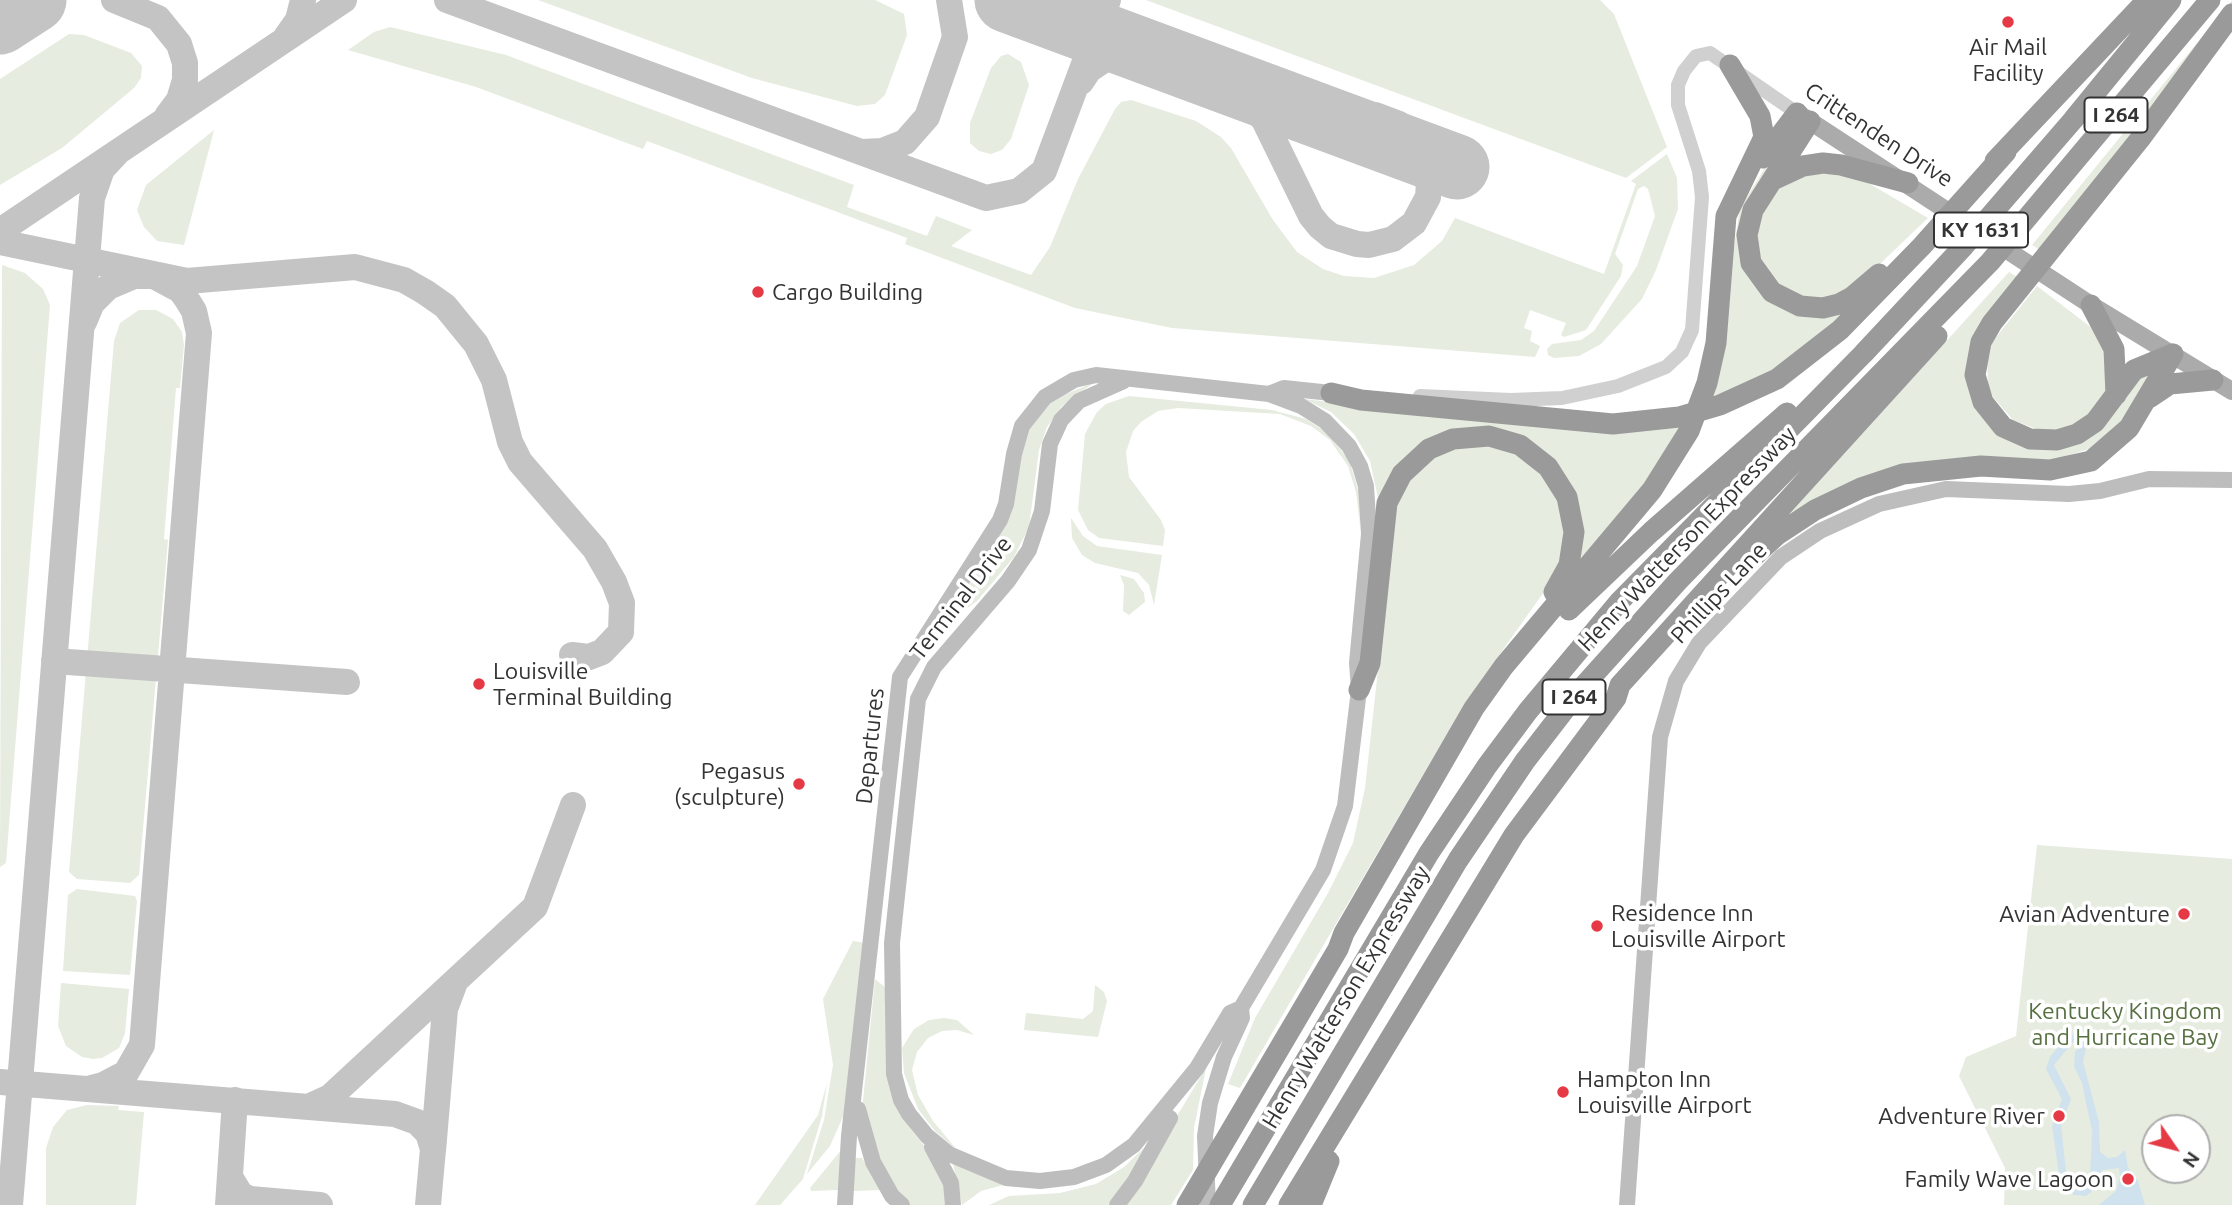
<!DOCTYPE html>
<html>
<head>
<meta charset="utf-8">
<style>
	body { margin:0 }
	#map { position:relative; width:2232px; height:1205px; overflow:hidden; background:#fff; font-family:Ubuntu,sans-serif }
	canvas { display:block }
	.north { position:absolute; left:2141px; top:1114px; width:70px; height:70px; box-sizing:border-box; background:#fff; border:2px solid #adadad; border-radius:50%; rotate:125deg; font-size:19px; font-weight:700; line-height:28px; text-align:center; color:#333 }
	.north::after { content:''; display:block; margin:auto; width:24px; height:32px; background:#e63946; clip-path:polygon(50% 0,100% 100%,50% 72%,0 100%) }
</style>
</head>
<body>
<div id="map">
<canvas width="2232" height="1205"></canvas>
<div class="north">N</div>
</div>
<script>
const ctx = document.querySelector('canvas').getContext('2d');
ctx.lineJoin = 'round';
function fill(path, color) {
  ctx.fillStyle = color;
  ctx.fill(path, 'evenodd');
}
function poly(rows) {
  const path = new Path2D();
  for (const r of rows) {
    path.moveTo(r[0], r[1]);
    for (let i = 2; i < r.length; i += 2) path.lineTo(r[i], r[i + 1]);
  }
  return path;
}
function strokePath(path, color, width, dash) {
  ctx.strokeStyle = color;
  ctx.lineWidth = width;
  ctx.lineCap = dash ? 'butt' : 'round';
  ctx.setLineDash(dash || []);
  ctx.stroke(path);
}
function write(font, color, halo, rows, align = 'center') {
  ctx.font = font + ' Ubuntu,sans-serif';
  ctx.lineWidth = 7;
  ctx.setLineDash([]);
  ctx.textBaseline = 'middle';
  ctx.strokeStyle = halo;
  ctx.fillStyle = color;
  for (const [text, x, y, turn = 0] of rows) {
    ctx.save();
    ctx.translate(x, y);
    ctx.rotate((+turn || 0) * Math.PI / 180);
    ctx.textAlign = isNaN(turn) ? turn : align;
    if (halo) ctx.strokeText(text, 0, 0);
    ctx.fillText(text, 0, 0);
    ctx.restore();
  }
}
fill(poly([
	[538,0,875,0,904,14,907,35,885,95,875,104,857,106,752,78],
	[1146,0,1600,0,1614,14,1667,147,1626,178],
	[2232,0,2232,7,2042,251,2032,245],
	[390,27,506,55,854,185,847,207,927,236,936,216,972,230,951,246,1031,275,1050,247,1078,179,1115,109,1121,102,1131,100,1196,121,1221,137,1231,148,1273,220,1297,252,1323,269,1344,276,1374,278,1414,265,1442,241,1455,218,1604,274,1636,184,1631,181,1667,154,1677,178,1678,209,1656,270,1642,299,1601,344,1579,356,1554,358,1548,355,1547,349,1552,344,1581,340,1594,331,1637,266,1655,216,1648,189,1644,186,1638,189,1615,254,1623,265,1621,276,1586,330,1564,337,1561,335,1566,323,1530,310,1524,328,1532,331,1530,341,1540,346,1535,357,1172,328,1075,308,905,244,907,238,647,141,643,149,476,87,348,50,374,32],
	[69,34,84,35,131,53,142,66,141,78,134,88,62,148,0,185,0,79],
	[1008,54,1021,62,1029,85,1011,139,1002,150,991,154,979,151,970,143,970,123,991,68,1001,56],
	[214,130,184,245,157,241,144,227,137,210,146,185],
	[1783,139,1753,200,1763,291,1853,305,1790,363,1710,401,1740,208],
	[1814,171,1858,177,1928,218,1861,282,1834,297,1819,299,1801,297,1772,281,1756,250,1758,218,1775,191],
	[2,265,25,273,43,289,50,305,6,863,0,867],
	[2009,272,2019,278,1983,324,1973,392,2046,447,2133,381,2154,370,2119,426,2095,447,2054,460,1972,457,1915,463,1786,518],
	[2037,286,2092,328,2107,349,2106,392,2086,419,2066,429,2041,431,2013,420,1993,397,1988,386,1987,355,1992,342],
	[139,310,156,310,173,319,182,332,184,345,180,388,176,388,164,539,168,540,139,875,130,883,77,879,69,872,114,341,120,323],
	[1093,383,1062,406,1047,427,1039,450,1029,527,1014,557,977,601,937,630,968,584,1032,421,1049,401],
	[1129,396,1272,410,1306,419,1325,431,1349,460,1359,492,1360,526,1356,492,1348,466,1330,440,1311,426,1280,414,1178,408,1158,411,1141,422,1133,431,1126,452,1129,477,1161,520,1165,530,1163,546,1099,538,1088,530,1078,510,1085,434,1097,412,1106,404],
	[1304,399,1346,404,1685,423,1670,452,1577,572,1567,478,1464,428,1378,498,1370,461,1354,434,1331,412],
	[1485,444,1514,452,1549,481,1564,517,1562,557,1551,582,1465,703,1240,1088,1228,1084,1255,1018,1328,893,1353,843,1365,788,1396,506,1404,487,1429,460,1447,450],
	[1071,518,1083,536,1097,546,1162,555,1154,605,1149,585,1138,573,1095,563,1082,555,1072,538],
	[1120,575,1134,579,1144,593,1145,602,1129,615,1123,611,1124,585],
	[2037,845,2232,859,2232,1205,2004,1205,2005,1168,1959,1076,1966,1057,2016,1036],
	[2155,1128,2197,1128,2197,1170,2155,1170],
	[77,889,135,896,137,901,130,975,63,971,68,895],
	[853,941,865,943,845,1112,830,1146,807,1174,824,1120,833,1065,823,999],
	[875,979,886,988,889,1087,910,1128,941,1167,945,1177,946,1205,908,1205,893,1189,866,1125,863,1101],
	[61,983,129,989,125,1033,119,1048,102,1058,93,1059,82,1057,66,1046,58,1026],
	[1095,985,1104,992,1107,1001,1098,1037,1024,1030,1026,1013,1083,1019,1093,1011],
	[944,1018,957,1020,974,1035,957,1030,942,1031,928,1038,917,1052,912,1070,918,1095,933,1121,957,1150,935,1131,918,1109,904,1073,902,1048,914,1029,929,1020],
	[1206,1068,1194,1128,1193,1170,1171,1205,1123,1205],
	[827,1083,822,1116,803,1179,780,1205,755,1205,818,1115],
	[87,1105,119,1106,118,1110,144,1112,136,1205,46,1205,46,1148,53,1127,67,1110],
	[1151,1141,1122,1191,1108,1205,989,1205,1009,1196,1060,1193,1096,1184,1124,1167],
	[842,1149,839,1190,811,1191,810,1188],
	[854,1158,862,1158,881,1190,852,1191],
	[953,1164,1007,1184,981,1191,962,1205]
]), '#e6ecdf');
fill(poly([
	[2077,1033,2087,1044,2083,1062,2099,1122,2100,1152,2108,1158,2117,1157,2125,1150,2128,1168,2138,1181,2145,1205,2099,1205,2116,1191,2120,1177,2119,1168,2102,1170,2097,1187,2086,1196,2074,1195,2060,1181,2052,1126,2062,1099,2046,1069,2050,1057,2066,1038],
	[2076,1042,2079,1046,2075,1052,2074,1066,2082,1083,2092,1131,2090,1181,2082,1188,2076,1186,2066,1172,2061,1125,2071,1099,2054,1065,2072,1043]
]), '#cfe2ee');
strokePath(poly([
	[114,0,158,18,179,44,185,63,185,80,179,100,167,116],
	[447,0,986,198,1019,191,1044,171,1108,0],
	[6,15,29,0],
	[286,37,298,20,303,0],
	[1213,77,1242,94,1264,120,1311,216,1320,227,1331,236,1357,244,1369,245,1393,239,1414,223,1428,197,1430,168,1421,145,1399,124,1375,115,1349,117,1336,122],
	[1081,82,1089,70,1107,58,1127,52,1152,54],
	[862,152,882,151,905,142,927,117,955,37,949,0],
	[0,231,344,0],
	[0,242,187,281,355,267,404,280,425,292,445,306,476,344,494,380,510,442,520,462,595,549,614,582,622,603,621,632,602,652,589,657,572,655],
	[84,322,92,303,108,287,134,276,154,276,180,290,186,298,194,311,199,333,142,1045,126,1073,103,1085,91,1088],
	[54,661,347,682],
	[0,1082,395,1114,417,1122,428,1133,433,1149,428,1205],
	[308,1107,330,1097,535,907,573,805],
	[433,1151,445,1009,454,985],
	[230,1177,241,1195,250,1199,320,1205],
	[10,1205,92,198,102,169,117,153],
	[228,1205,235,1100]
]), '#c4c4c4', 26);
strokePath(poly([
	[1007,0,1457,167],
	[0,22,34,0]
]), '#c4c4c4', 65);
strokePath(poly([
	[1420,396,1511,400,1562,398,1618,386,1666,367,1682,352,1692,330,1702,197,1699,171,1678,105,1678,85,1684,71,1696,56,1710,53,1797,113]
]), '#d0d0d0', 14);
strokePath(poly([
	[1124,381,1079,401,1061,420,1050,444,1042,511,1029,550,1008,581,934,667,918,699,892,943,894,1074,901,1100,909,1114,927,1136,949,1154,1006,1178,1040,1181,1074,1177,1106,1165,1134,1145,1197,1068,1230,1013,1241,1008],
	[1269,394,1284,388,1331,393],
	[858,1109,873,1162,892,1196,902,1205],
	[932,1147,951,1183,953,1205],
	[845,1205,849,1136,900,677,1000,520,1006,504,1014,454,1022,426,1045,397,1074,380,1096,375,1269,394,1301,406,1325,421,1349,446,1360,466,1366,486,1369,534,1357,663,1359,690,1345,806,1323,870,1241,1008,1242,1018,1224,1057,1210,1103,1205,1136,1208,1205],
	[1117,1205,1135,1181,1170,1118],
	[1627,1205,1660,737,1676,681,1699,643,1781,557,1820,531,1879,504,1946,489,2069,494,2100,491,2149,479,2232,480]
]), '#bdbdbd', 16);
strokePath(poly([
	[1799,114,2091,305,2232,391]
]), '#ababab', 18);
strokePath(poly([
	[1810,121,1753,210,1747,235,1751,263,1772,292,1800,306,1823,308,1839,304,1852,297,1879,274],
	[1763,158,1797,113],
	[1995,161,2147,0],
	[1773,180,1803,166,1823,163,1841,165,1908,183],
	[2091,305,2114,349,2116,395],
	[2173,354,2134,370,2095,422,2077,434,2057,440,2030,439,2003,427,1983,402,1975,375,1981,342,1992,323,2140,139,2232,14],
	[1331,393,1361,400,1613,424,1679,417,1720,405,1777,379,1840,330,1922,246,2006,152],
	[2149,398,2170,384,2213,380],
	[1752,558,1777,535,1815,510,1861,488,1903,474,1981,466,2050,470,2091,461,2129,428,2173,354],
	[1569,610,1651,532,1787,413],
	[1359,690,1370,663,1387,503,1402,474,1429,449,1453,439,1489,436,1520,445,1548,467,1567,497,1574,532,1569,565,1554,592],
	[1187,1205,1338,949,1344,933,1474,708,1504,666,1652,490,1689,431,1707,383,1716,343,1726,216,1764,137,1760,116,1730,65],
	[1220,1205,1429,853,1487,766,1528,711,1620,601,1863,354,1964,246,2073,120,2171,0],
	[1253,1205,1458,860,1525,761,1579,691,1678,581,1990,262,2210,0],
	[1289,1205,1514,835,1616,698,1620,685,1937,336],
	[1311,1205,1329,1161]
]), '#9a9a9a', 21);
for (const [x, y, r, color] of [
	[2008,22,7,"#e63946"],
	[758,292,7,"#e63946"],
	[479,684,7,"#e63946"],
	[799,784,7,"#e63946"],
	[2184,914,7,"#e63946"],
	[1597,926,7,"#e63946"],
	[1563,1092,7,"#e63946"],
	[2059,1116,7,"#e63946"],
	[2128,1179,7,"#e63946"]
]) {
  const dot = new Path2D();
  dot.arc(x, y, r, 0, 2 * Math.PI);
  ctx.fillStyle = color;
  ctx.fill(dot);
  strokePath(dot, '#fff', 2.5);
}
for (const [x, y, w] of [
	[2116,115,63],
	[1981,230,94],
	[1574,697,63]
]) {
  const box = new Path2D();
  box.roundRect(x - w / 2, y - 17.5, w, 35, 5);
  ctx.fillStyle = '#fff';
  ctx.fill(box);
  strokePath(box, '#333', 2);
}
write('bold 21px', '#333', null, [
	["I 264",2116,115],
	["KY 1631",1981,230],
	["I 264",1574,697]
]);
write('23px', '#333', '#fff', [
	["Air Mail",2008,47,"center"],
	["Facility",2008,73,"center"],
	["Cargo Building",772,292],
	["Louisville",493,671],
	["Terminal Building",493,697],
	["Pegasus",785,771,"right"],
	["(sculpture)",785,797,"right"],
	["Residence Inn",1611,913],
	["Louisville Airport",1611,939],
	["Avian Adventure",2170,914,"right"],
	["Hampton Inn",1577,1079],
	["Louisville Airport",1577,1105],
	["Adventure River",2045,1116,"right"],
	["Family Wave Lagoon",2114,1179,"right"]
], 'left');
write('23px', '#333', '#fff', [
	["Crittenden Drive",1879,135,33],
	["Henry Watterson Expressway",1687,539,-46],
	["Phillips Lane",1719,593,-47],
	["Terminal Drive",961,598,-52],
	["Departures",870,746,-84],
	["Henry Watterson Expressway",1346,997,-59]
]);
write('23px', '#56703f', '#fff', [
	["Kentucky Kingdom",2125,1011],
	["and Hurricane Bay",2125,1037]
]);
</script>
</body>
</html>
